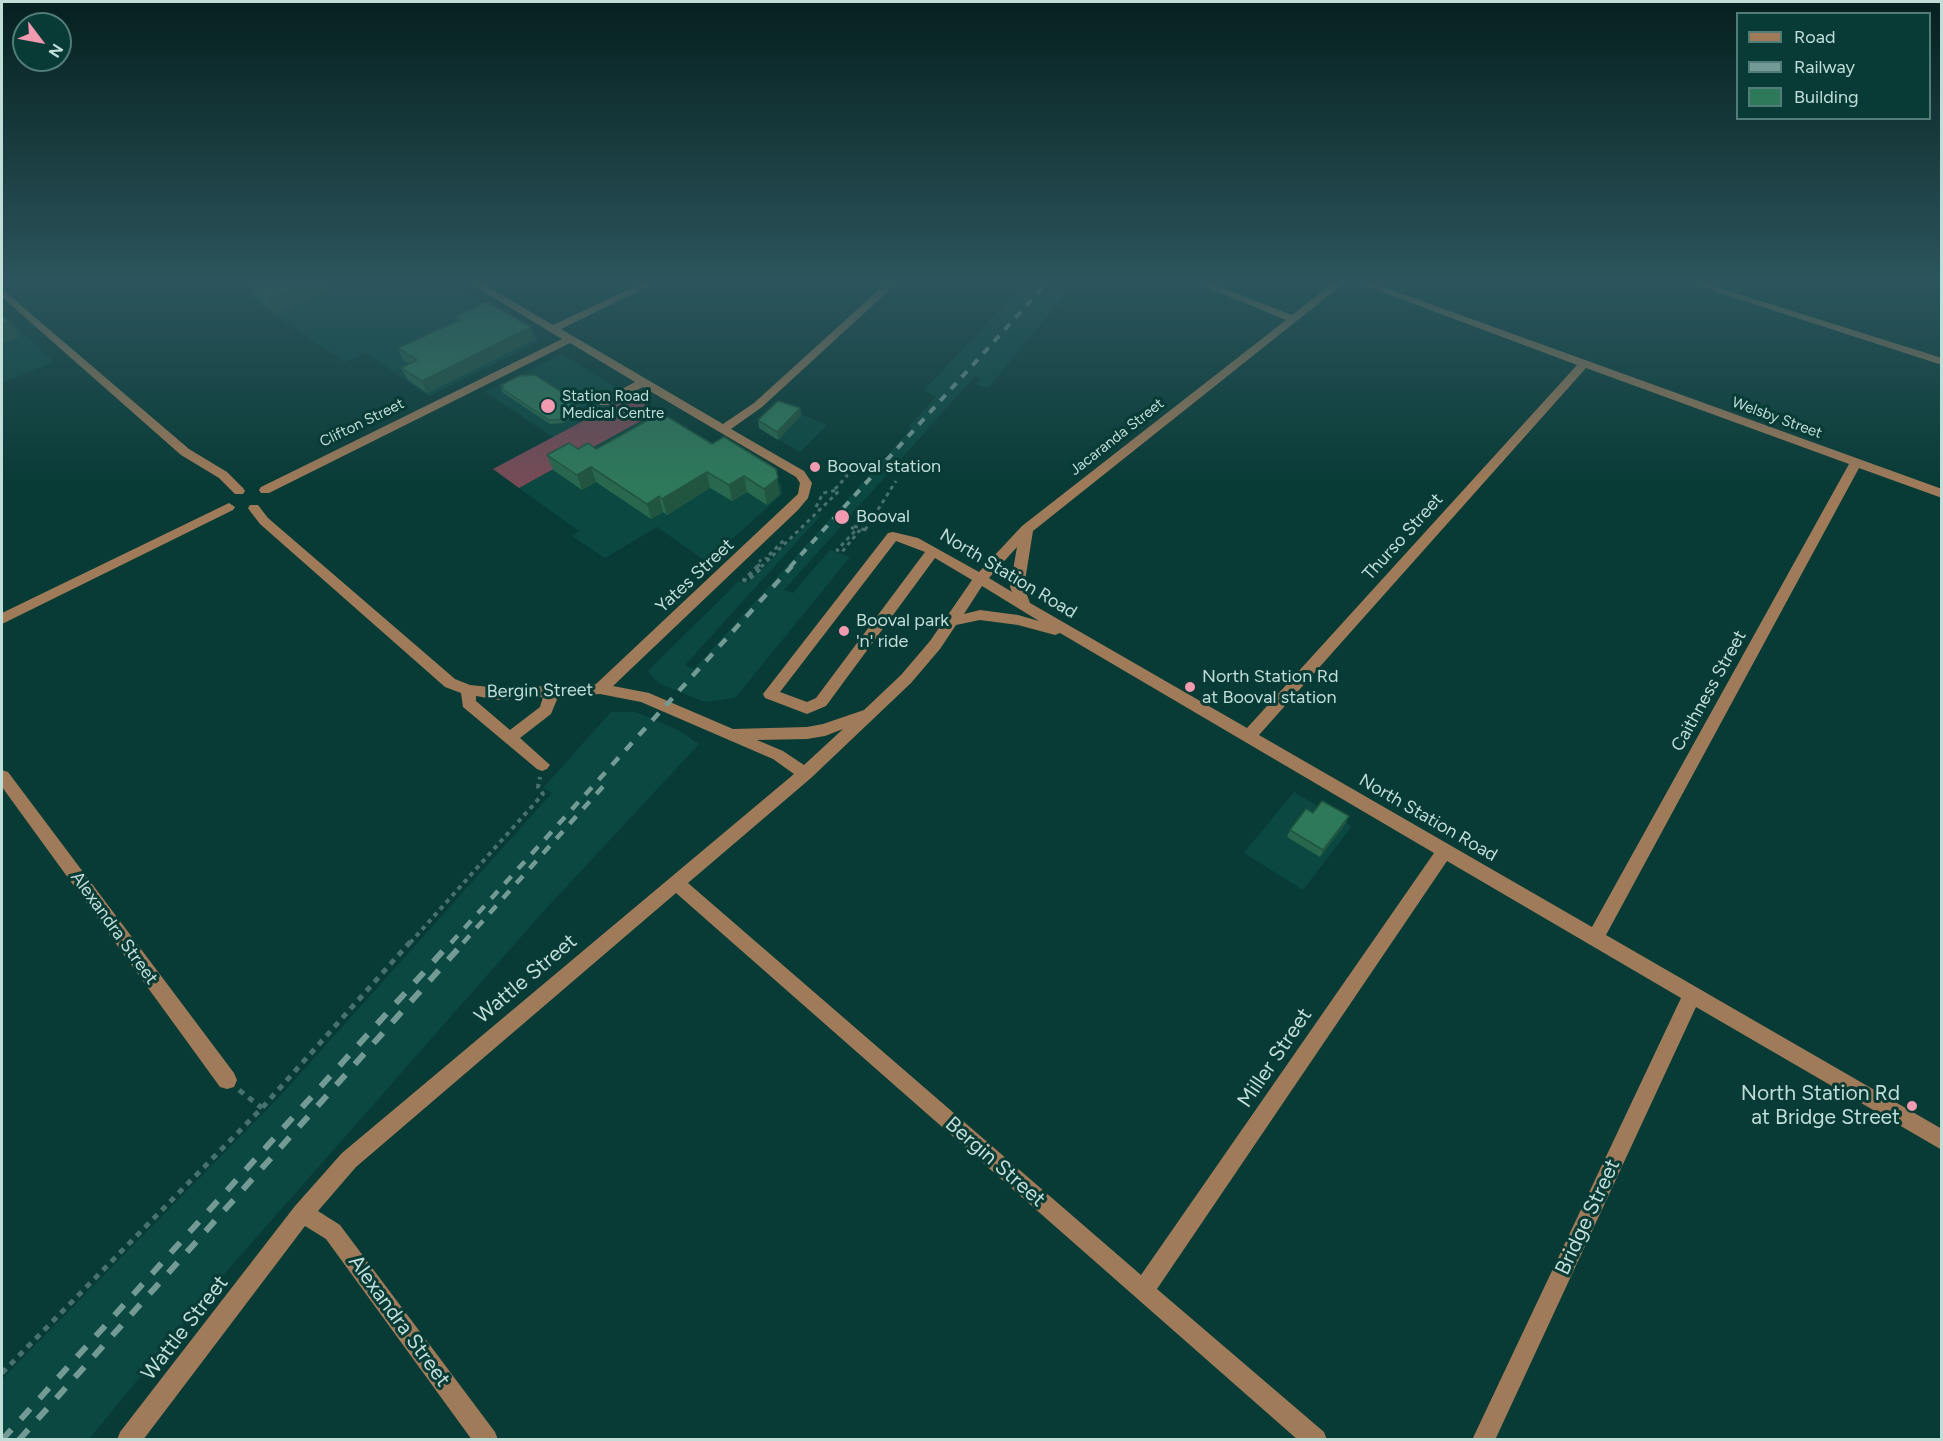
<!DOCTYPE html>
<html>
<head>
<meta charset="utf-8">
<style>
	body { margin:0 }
	#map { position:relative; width:1943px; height:1441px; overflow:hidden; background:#093b36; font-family:Figtree,sans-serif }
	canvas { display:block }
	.frame { position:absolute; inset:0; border:3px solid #c0ddd8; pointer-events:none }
	.legend { position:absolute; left:1736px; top:12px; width:195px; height:108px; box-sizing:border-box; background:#093b36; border:2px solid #527c77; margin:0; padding:8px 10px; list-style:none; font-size:18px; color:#c0ddd8 }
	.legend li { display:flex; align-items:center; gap:12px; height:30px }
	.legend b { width:30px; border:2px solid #527c77 }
	.north { position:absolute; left:12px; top:12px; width:60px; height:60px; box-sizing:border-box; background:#093b36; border:2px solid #527c77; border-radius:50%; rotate:122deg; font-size:16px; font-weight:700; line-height:24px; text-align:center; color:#c0ddd8 }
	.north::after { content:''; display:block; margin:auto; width:21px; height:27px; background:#f29ab0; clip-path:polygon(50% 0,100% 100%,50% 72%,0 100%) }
</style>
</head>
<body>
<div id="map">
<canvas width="1943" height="1441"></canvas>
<div class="frame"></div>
<ul class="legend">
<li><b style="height:8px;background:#a07b59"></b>Road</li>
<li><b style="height:8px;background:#749a95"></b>Railway</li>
<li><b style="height:16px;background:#2f795b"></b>Building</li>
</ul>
<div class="north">N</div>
</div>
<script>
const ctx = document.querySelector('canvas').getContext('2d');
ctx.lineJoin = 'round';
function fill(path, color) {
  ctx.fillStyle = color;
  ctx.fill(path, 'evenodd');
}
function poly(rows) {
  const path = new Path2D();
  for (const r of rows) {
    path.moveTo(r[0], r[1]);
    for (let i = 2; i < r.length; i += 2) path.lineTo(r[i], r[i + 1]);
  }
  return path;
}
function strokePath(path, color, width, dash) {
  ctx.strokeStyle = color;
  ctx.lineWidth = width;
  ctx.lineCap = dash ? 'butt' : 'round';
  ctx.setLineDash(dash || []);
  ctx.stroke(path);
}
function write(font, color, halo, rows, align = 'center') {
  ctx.font = font + ' Figtree,sans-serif';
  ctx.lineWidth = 6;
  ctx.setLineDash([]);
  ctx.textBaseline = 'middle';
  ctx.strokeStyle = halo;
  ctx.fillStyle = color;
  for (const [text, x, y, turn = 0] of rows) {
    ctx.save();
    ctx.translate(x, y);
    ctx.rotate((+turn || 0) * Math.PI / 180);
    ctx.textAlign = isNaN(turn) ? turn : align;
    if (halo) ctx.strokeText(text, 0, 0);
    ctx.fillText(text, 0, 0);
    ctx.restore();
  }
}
fill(poly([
	[230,284,450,284,539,336,537,343,429,396,366,353,345,362],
	[1024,284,1074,284,988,388,976,385,981,378,975,376,784,590,793,593,830,550,850,557,735,698,705,702,658,683,648,671,739,581,746,584,814,518,822,514,685,665,694,669,912,428,909,426,936,397,924,390],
	[2,314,54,362,2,383],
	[562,354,630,396,553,437,485,392],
	[781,406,827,425,800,452,758,427],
	[659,411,781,484,782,494,707,562,657,527,605,558,572,536,579,531,519,488],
	[611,712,636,712,678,730,699,744,541,914,233,1264,89,1439,2,1439,2,1379,282,1094,552,793,543,788],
	[1294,792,1352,826,1303,890,1244,853]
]), '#0b4842');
fill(poly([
	[630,396,659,411,519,488,493,469]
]), '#774b56');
strokePath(poly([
	[835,489,847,476,841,471],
	[816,507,823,493,838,490],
	[854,526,865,530,859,531,842,552,837,550,856,530,852,528,854,526],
	[865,530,896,481],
	[769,560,766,558,786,538],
	[757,567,762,562,759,560],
	[761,567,839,491]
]), '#46716c', 3, [4, 4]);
strokePath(poly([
	[758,566,744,580,747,581,763,566],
	[410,943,543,794,538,787,540,777]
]), '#46716c', 4, [4.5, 4.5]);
strokePath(poly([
	[239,1090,262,1108],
	[2,1373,262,1108,411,941]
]), '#46716c', 5, [6, 6]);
fill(poly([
	[471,284,483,284,553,325,640,284,653,284,561,329,723,424,754,403,885,284,896,284,762,407,731,429,804,471,812,483,808,498,798,510,613,686,649,693,733,729,807,727,823,724,864,710,901,675,930,641,972,580,935,558,826,706,807,714,765,698,763,694,888,533,893,532,918,538,979,572,1022,526,1286,320,1199,284,1213,284,1292,315,1332,284,1343,284,1033,531,1024,587,1030,603,1247,728,1577,365,1361,284,1375,284,1942,489,1942,498,1859,468,1606,935,1942,1129,1942,1150,1696,1007,1495,1440,1472,1440,1681,998,1447,861,1157,1289,1324,1432,1327,1440,1298,1440,676,893,356,1167,318,1211,340,1225,495,1432,498,1440,472,1440,326,1239,305,1226,143,1440,117,1440,120,1432,295,1206,342,1153,794,774,773,759,641,702,600,694,558,697,551,714,520,738,550,765,547,769,542,771,537,769,463,707,461,693,445,687,260,524,250,511,248,508,250,505,258,505,268,518,455,679,470,685,499,688,596,684,798,494,800,483,796,477,643,387,608,405,600,405,600,401,635,382,570,343,269,493,261,493,259,490,261,487,562,339,471,284],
	[1586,368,1849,464,1592,927,1259,735,1586,368],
	[896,541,925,552,816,698,807,702,780,692,896,541],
	[1017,547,1010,587,1012,592,989,578,1017,547],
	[982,586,1039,621,1018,615,980,610,964,614,982,586],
	[980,620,1018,625,1055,635,1060,633,1434,853,1141,1275,688,883,811,778,911,683,940,649,956,625,980,620],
	[476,696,499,700,543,697,540,707,510,730,476,701,476,696],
	[843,729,804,765,783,751,757,740,807,739,825,736,843,729],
	[1692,284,1707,284,1942,358,1942,365,1692,284],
	[2,289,189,449,227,472,243,488,245,491,243,494,235,494,219,478,181,455,2,297,2,289],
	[229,503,235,507,233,510,2,624,2,613,229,503],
	[2,770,8,772,234,1073,237,1080,234,1087,227,1089,220,1087,2,787,2,770]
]), '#a07b59');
strokePath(poly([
	[790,567,1046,284]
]), '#749a95', 4, [8, 8]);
strokePath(poly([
	[451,943,792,566],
	[463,943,607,782]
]), '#749a95', 4.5, [10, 10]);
strokePath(poly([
	[2,1440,452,941],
	[19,1440,465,941]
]), '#749a95', 6, [14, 14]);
fill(poly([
	[250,285,329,291,276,313,258,300],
	[455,317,535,339,427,393,407,379,401,368,410,364,403,360,398,348,457,321],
	[501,385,565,394,567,398,565,399,582,413,563,423,550,424,502,392,501,388,502,387],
	[800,408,801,415,778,440,759,428,758,420],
	[661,413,780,494,767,505,747,492,732,501,710,488,667,515,663,512,651,519,596,482,582,490,553,470,547,455,578,449,596,449],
	[1313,813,1349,816,1345,824,1320,857,1287,837,1290,830]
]), '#28684e');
fill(poly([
	[303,284,326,284,329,291,276,313,268,298],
	[9,322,20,337,2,343,2,324],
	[531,327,535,339,427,393,422,381],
	[800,408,801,415,778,440,777,432],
	[581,409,582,413,563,423,562,419],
	[591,467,596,482,582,490,577,475],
	[776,469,780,494,767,505,764,489],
	[707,472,710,488,667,515,662,499],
	[744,476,747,492,732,501,729,485],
	[659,496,663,512,651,519,647,504],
	[1349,816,1345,824,1320,857,1323,850]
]), '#215540');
const building = poly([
	[252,284,302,284,268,298,250,285,252,284],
	[487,302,531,327,422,381,401,368,417,360,398,348,460,320,455,317,487,302],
	[2,315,9,322,2,324,2,315],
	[535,375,565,394,561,396,581,409,562,419,549,420,501,388,504,387,501,385,519,376,535,375],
	[778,401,800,408,777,432,758,420,778,401],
	[661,413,712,444,724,437,776,469,778,478,764,489,744,476,729,485,707,472,662,499,659,496,647,504,591,467,577,475,547,455,569,443,578,449,588,443,596,449,661,413],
	[1322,801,1349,816,1323,850,1290,830,1306,809,1313,813,1322,801]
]);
fill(building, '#2f795b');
strokePath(building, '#215540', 1.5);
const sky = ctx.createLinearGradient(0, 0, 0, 486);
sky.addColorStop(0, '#05201e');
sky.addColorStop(0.58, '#2c555d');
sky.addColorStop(1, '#2c555d00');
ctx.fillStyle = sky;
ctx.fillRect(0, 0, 1943, 486);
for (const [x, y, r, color] of [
	[548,406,8,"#f29ab0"],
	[815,467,6,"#f29ab0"],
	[842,517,8,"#f29ab0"],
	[844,631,6,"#f29ab0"],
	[1190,687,6,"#f29ab0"],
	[1912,1106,6,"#f29ab0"]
]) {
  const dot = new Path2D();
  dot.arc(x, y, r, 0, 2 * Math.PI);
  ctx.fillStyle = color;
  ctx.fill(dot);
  strokePath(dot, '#093b36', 2);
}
write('15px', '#c0ddd8', '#093b36', [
	["Station Road",562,397],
	["Medical Centre",562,414]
], 'left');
write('15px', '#c0ddd8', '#093b36', [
	["Welsby Street",1777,418,20],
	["Clifton Street",362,423,-26],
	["Jacaranda Street",1117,437,-38]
]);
write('18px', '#c0ddd8', '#093b36', [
	["Booval station",827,467],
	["Booval",856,517],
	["Booval park",856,621],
	["'n' ride",856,642],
	["North Station Rd",1202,677],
	["at Booval station",1202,698]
], 'left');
write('18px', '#c0ddd8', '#093b36', [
	["Thurso Street",1403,537,-48],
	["North Station Road",1008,574,31],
	["Yates Street",695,576,-43],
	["Bergin Street",540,691,-1],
	["Caithness Street",1709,691,-61],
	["North Station Road",1428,818,30],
	["Alexandra Street",114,928,54]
]);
write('21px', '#c0ddd8', '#093b36', [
	["Wattle Street",526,979,-40],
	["Miller Street",1275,1058,-56],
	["Bergin Street",995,1162,41],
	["Bridge Street",1588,1217,-65],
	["Alexandra Street",399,1321,54],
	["Wattle Street",185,1328,-52]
]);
write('21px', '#c0ddd8', '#093b36', [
	["North Station Rd",1900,1094],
	["at Bridge Street",1900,1118]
], 'right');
</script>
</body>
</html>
